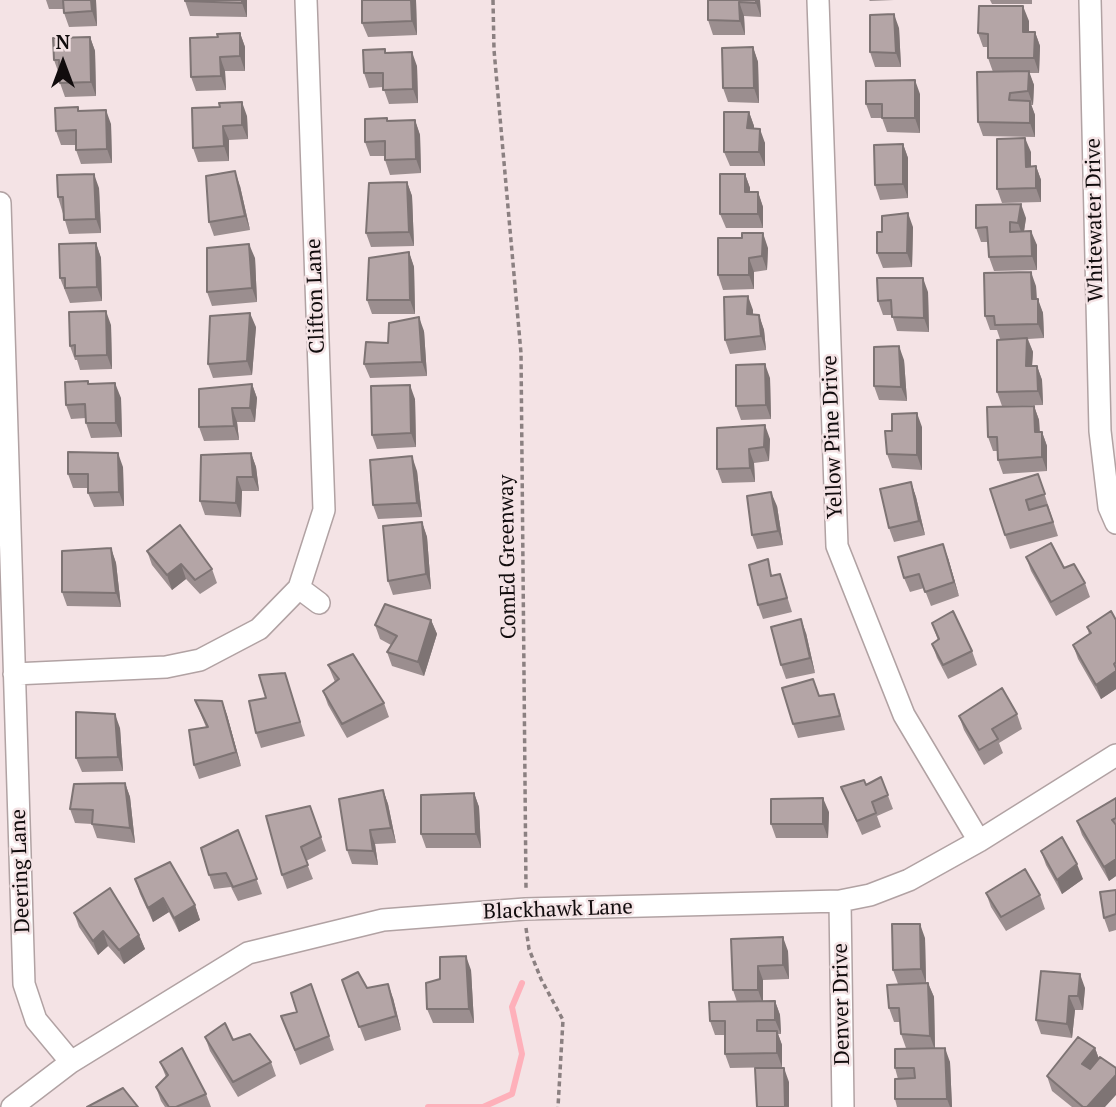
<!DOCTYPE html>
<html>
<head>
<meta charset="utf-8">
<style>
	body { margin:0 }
	#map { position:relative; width:1116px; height:1107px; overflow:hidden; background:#f4e3e5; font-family:"PT Serif",serif }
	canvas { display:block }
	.north { position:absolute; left:28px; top:28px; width:70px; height:70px; -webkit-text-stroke:5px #f4e3e5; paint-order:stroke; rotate:0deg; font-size:19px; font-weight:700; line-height:28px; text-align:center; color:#110c0d }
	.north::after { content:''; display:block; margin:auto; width:24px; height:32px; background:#110c0d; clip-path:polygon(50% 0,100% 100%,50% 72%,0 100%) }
</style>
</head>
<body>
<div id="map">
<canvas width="1116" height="1107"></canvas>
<div class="north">N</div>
</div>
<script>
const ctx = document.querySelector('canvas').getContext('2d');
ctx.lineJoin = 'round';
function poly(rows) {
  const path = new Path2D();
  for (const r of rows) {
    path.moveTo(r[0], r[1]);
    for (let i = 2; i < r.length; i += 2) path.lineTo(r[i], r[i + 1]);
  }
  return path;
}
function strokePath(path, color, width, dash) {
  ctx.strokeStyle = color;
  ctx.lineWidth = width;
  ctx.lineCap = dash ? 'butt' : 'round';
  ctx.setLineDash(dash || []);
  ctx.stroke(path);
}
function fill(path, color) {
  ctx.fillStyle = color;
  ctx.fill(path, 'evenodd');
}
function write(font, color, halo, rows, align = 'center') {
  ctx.font = font + ' "PT Serif",serif';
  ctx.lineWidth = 5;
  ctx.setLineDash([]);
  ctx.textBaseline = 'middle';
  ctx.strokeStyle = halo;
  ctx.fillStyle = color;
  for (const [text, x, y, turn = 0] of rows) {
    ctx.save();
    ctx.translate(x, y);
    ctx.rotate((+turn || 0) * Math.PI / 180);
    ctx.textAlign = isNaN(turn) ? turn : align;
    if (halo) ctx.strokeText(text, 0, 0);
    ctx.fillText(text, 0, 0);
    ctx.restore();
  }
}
strokePath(poly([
	[428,1107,483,1107,512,1094,522,1054,512,1007,522,983]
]), '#feb0ba', 6);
const street = poly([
	[818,0,837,546,904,715,979,841],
	[1090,0,1100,431,1109,507,1116,523],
	[0,203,24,984,36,1020,71,1062],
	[299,588,319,603],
	[14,674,166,667,200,660,259,629,299,588,324,510,306,0],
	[840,901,843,1107],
	[12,1107,71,1062,248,953,383,920,525,909,840,901,870,895,909,880,979,841,1116,755]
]);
strokePath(street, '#b1a2a3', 24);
strokePath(poly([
	[493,0,494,50,521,353,526,889],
	[526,928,529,949,541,979,563,1020,558,1107]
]), '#8b8081', 3.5, [5, 3.5]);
strokePath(street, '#fff', 21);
fill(poly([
	[46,0,96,0,97,26,69,27,64,13,64,9,49,9],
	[247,0,247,17,190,16,185,1],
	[362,0,416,0,417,35,368,37,362,23],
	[708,0,760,0,761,17,744,16,745,35,713,35,708,20],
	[869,0,894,0,870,1],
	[990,0,1032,0,1032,4,992,4],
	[1029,21,1029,32,1035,32,1040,46,1039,73,1029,73,1034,85,1033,105,1031,105,1035,115,1035,137,983,136,978,122,993,72,988,58,988,47,983,47,978,33],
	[899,28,901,67,875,67,870,52],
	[240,33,245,47,245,71,225,71,226,90,196,91,191,77,218,37],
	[90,37,95,51,96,96,65,97,60,83,59,74,54,60],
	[753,47,758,62,759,103,728,102,723,88],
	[385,49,386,53,417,66,418,103,389,104,383,87,369,88,364,73],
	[920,94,920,133,887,132,882,118,871,118,866,104],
	[192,108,247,116,248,139,229,140,229,161,198,162,193,148],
	[79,110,111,124,112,163,81,164,76,150,76,145,61,145,56,131],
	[749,112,754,126,754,129,765,143,765,166,730,166,724,152],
	[415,120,420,135,421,173,390,175,385,160,385,156,370,156,365,142,388,121],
	[903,144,908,158,908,198,880,200,875,185],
	[1031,152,1031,166,1036,166,1041,180,1041,202,1002,203,997,189],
	[745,174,750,188,750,192,758,192,763,207,763,228,726,228,720,214],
	[407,182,412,196,414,246,371,247,366,233],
	[240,186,250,230,214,236,209,222],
	[99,188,101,233,69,234,58,197],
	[1026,218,1024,232,1037,245,1037,270,994,271,989,257,988,242,981,242,976,228],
	[913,227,912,267,883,268,877,253,882,232],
	[96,243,101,258,102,301,70,303,60,278],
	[768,248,767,270,754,272,754,289,723,290,718,275],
	[409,252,414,267,415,314,372,314,367,300],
	[255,258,257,302,212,306,207,292],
	[1036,286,1037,299,1043,313,1044,338,1028,339,1033,352,1032,366,1037,366,1042,380,1043,405,1002,406,997,392,1017,339,1000,339,997,330,990,330,985,316],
	[928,292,929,332,897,331,892,315,883,315,878,301],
	[753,310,753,315,759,315,764,330,766,350,730,354,725,340],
	[111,325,112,369,80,370,77,360,75,360,70,346],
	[256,327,252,375,213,378,208,364],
	[424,331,427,376,370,378,364,364,388,343],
	[904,360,907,401,879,400,874,386],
	[770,378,771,419,741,420,736,406],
	[89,384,121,398,122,437,91,438,86,423,86,418,71,419,66,405],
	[252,384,257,398,255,422,237,422,239,440,204,441,199,427],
	[415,399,416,447,377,449,372,435],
	[1034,406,1039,420,1040,432,1042,432,1047,446,1047,471,1003,474,998,460,997,451,993,451,988,437],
	[922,427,922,470,892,468,887,454,892,431],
	[717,428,770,439,769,461,754,463,755,482,722,483,717,469],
	[251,453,256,467,259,491,242,491,241,517,205,515,200,501],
	[123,467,124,506,94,507,88,493,88,488,73,488,68,474],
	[417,471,422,517,378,519,373,505],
	[1038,474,1058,536,1010,549,1005,535],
	[911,482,916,497,925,535,894,542,889,528],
	[777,506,783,545,757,549,752,535],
	[422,522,427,537,431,589,393,595,388,581],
	[111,548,116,563,121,607,67,606,62,592],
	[147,551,212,569,217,583,200,594,186,579,172,590,152,565],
	[1026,557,1064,568,1085,583,1090,597,1056,616,1031,571],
	[948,558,959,596,931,606,924,588,910,592,904,578],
	[780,574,792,612,763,619,758,605,773,575],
	[431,620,437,634,424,676,392,666,387,652,391,645,380,639,375,625],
	[1116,620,1116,689,1101,699,1078,659,1073,645,1089,634,1087,627],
	[932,623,972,651,977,665,948,679,937,658,932,644,938,640],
	[806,633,815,673,786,679,781,665],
	[328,665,384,703,389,717,347,738,328,705,323,691,335,682],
	[285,673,305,736,261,748,256,733,266,698],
	[195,700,222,701,227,715,241,766,199,779,194,765,206,727],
	[839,708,845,730,798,738,793,724],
	[1017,714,1022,729,999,743,1003,753,984,765,964,730,959,716],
	[120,728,123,771,82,772,76,758],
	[881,777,893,809,877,816,881,827,862,835,841,787,866,785],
	[125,783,130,797,135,843,97,838,92,824,75,823,70,809],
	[383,790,388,804,396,843,375,844,378,865,352,864,347,850],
	[474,793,479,807,481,848,426,848,421,834],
	[1116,798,1116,876,1109,881,1082,835,1077,821],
	[310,806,326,851,306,861,313,879,287,889,282,875],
	[829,812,828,838,776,838,771,824],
	[238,830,262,894,238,901,231,887,214,889,209,875],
	[1041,851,1083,879,1062,894,1046,865],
	[135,879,195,905,200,920,179,932,169,912,153,922,140,894],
	[1116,890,1116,930,1109,932,1104,918],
	[986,893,1040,895,1045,909,1006,931,991,907],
	[74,913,139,935,145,949,124,964,108,946,98,955,79,927],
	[925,938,926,983,928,983,934,997,935,1048,950,1062,952,1107,897,1107,895,1099,898,1079,895,1068,914,1049,906,1048,901,1034,900,1022,894,1022,889,1008,898,984,893,970],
	[731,939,788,951,789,979,763,980,763,1001,775,1001,780,1015,781,1034,778,1034,782,1045,782,1067,730,1068,725,1054,725,1035,715,1035,710,1021,737,1002,733,990],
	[471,970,474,1023,433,1023,427,1009,440,979],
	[1041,971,1085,988,1083,1010,1075,1010,1072,1038,1041,1034,1036,1020],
	[342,980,393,998,401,1030,365,1041],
	[311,984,334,1050,300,1065,281,1016,297,1012],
	[205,1037,233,1040,271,1062,276,1076,238,1097,210,1051],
	[1095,1048,1099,1059,1105,1107,1072,1107,1052,1091,1047,1076],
	[160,1062,206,1094,211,1107,165,1107,161,1101,156,1087,166,1077]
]), '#9b8e8f');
fill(poly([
	[91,0,96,0,97,26,92,11],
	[242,0,247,0,247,17,242,3],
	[411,0,416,0,417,35,412,21],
	[756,0,760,0,761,17,756,3],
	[739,2,744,16,745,35,740,21],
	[1023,6,1029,21,1029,47,1023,32],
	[894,14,899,28,901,67,896,53],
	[1035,32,1040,46,1039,73,1034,58],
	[240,33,245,47,245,71,240,56],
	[90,37,95,51,96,96,91,82],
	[753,47,758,62,759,103,754,88],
	[412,52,417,66,418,103,413,89],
	[220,57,225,71,226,90,221,76],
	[1029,71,1034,85,1033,105,1028,91],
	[915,80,920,94,920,133,915,118],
	[1030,101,1035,115,1035,137,1030,123],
	[242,102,247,116,248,139,242,125],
	[106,110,111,124,112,163,107,149],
	[749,112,754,126,753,143,747,128],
	[415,120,420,135,421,173,416,159],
	[223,126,229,140,229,161,224,146],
	[760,129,765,143,765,166,759,152],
	[1025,138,1031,152,1031,181,1026,167],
	[903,144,908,158,908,198,903,184],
	[1036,166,1041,180,1041,202,1036,188],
	[235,171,240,186,250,230,245,216],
	[94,174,99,188,101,233,96,219],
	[745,174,750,188,750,206,745,192],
	[407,182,412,196,414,246,409,232],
	[758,192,763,207,763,228,758,214],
	[1021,204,1026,218,1023,237,1018,223],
	[908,213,913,227,912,267,907,253],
	[1031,231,1037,245,1037,270,1032,256],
	[763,233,768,248,767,270,762,256],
	[96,243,101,258,102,301,97,287],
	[249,244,255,258,257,302,252,288],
	[409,252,414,267,415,314,410,300],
	[749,258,754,272,754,289,749,275],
	[1031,272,1036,286,1037,314,1032,299],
	[923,278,928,292,929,332,924,318],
	[748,296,753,310,753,328,747,314],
	[1038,299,1043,313,1044,338,1038,324],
	[106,311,111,325,112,369,107,355],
	[250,313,256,327,252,375,247,361],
	[759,315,764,330,766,350,761,336],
	[419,317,424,331,427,376,422,362],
	[1027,338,1033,352,1031,380,1026,366],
	[899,346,904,360,907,401,901,387],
	[765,364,770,378,771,419,766,405],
	[1037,366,1042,380,1043,405,1038,391],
	[115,383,121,398,122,437,116,423],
	[252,384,257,398,255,422,250,408],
	[410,385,415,399,416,447,411,433],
	[1034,406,1039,420,1040,446,1035,432],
	[232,408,237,422,239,440,234,426],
	[917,413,922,427,922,470,917,455],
	[765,425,770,439,769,461,764,447],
	[1042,432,1047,446,1047,471,1042,457],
	[749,449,754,463,755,482,750,468],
	[118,453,123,467,124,506,119,492],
	[251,453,256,467,259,491,253,477],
	[412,456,417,471,422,517,417,503],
	[237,477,242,491,241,517,236,503],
	[911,482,916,497,925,535,919,521],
	[771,492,777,506,783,545,778,531],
	[422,522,427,537,431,589,426,574],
	[943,544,948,558,959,596,954,582],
	[111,548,116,563,121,607,116,593],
	[181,564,186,579,172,590,167,575],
	[801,619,806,633,815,673,810,658],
	[431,620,437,634,424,676,418,662],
	[1116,671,1116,689,1101,699,1096,685],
	[222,701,227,715,241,766,236,752],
	[115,714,120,728,123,771,118,757],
	[125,783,130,797,135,843,130,828],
	[383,790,388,804,396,843,391,828],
	[474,793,479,807,481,848,476,834],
	[823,798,829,812,828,838,823,824],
	[370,830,375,844,378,865,373,851],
	[1116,859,1116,876,1109,881,1104,867],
	[1077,864,1083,879,1062,894,1057,880],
	[163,898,169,912,153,922,148,908],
	[195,905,200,920,179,932,174,918],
	[920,924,925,938,926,983,921,969],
	[103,931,108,946,98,955,93,941],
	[139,935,145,949,124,964,119,950],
	[783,937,788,951,789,979,783,965],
	[466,956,471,970,474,1023,469,1009],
	[758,966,763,980,763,1004,758,990],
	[1080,974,1085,988,1083,1010,1078,996],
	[928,983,934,997,935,1050,930,1036],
	[388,984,393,998,401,1030,396,1016],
	[1069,996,1075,1010,1072,1038,1067,1024],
	[775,1001,780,1015,781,1034,775,1020],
	[777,1031,782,1045,782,1067,777,1053],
	[945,1048,950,1062,952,1107,950,1107,947,1099],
	[1095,1048,1100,1062,1088,1078,1082,1064],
	[784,1068,789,1082,789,1107,785,1107],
	[1116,1075,1116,1095,1105,1107,1087,1107]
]), '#7e7474');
const building = poly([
	[63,0,91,0,92,11,64,13,63,0],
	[185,0,242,0,242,3,185,1,185,0],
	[362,0,411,0,412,21,362,23,362,0],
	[708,0,756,0,756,3,739,2,740,21,708,20,708,0],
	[979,6,1023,6,1023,32,1035,32,1034,58,988,58,988,34,978,33,979,6],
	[894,14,896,53,870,52,870,15,894,14],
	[240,33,240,56,220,57,221,76,191,77,190,38,218,37,217,34,240,33],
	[90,37,91,82,60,83,59,60,54,60,53,38,90,37],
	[753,47,754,88,723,88,722,48,753,47],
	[385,49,385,53,412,52,413,89,383,90,383,73,364,73,363,50,385,49],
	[1029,71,1028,91,1010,93,1009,100,1030,101,1030,123,978,122,977,72,1029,71],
	[915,80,915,118,882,118,882,104,866,104,866,81,915,80],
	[242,102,242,125,223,126,224,146,193,148,192,108,220,107,219,103,242,102],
	[78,107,78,111,106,110,107,149,76,150,76,130,56,131,55,108,78,107],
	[724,112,749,112,747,128,760,129,759,152,724,152,724,112],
	[387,118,387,121,415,120,416,159,385,160,385,141,365,142,365,119,387,118],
	[1025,138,1026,167,1036,166,1036,188,997,189,997,139,1025,138],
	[903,144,903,184,875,185,874,145,903,144],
	[235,171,245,216,209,222,206,176,235,171],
	[94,174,96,219,64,220,63,197,58,197,57,175,94,174],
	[720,174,745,174,745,192,758,192,758,214,720,214,720,174],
	[407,182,409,232,366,233,369,183,407,182],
	[1021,204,1018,223,1010,222,1010,232,1031,231,1032,256,989,257,987,227,976,228,976,205,1021,204],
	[908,213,907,253,877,253,877,232,882,232,882,216,908,213],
	[742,233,763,233,762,256,749,258,749,275,718,275,718,238,742,238,742,233],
	[96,243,97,287,65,288,65,278,60,278,59,244,96,243],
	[249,244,252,288,207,292,207,248,249,244],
	[409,252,410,300,367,300,369,258,409,252],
	[1031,272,1032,299,1038,299,1038,324,995,325,994,316,985,316,984,273,1031,272],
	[877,278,923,278,924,318,892,317,891,300,878,301,877,278],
	[748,296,747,314,759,315,761,336,725,340,724,297,748,296],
	[106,311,107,355,75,356,75,345,70,346,69,312,106,311],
	[250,313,247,361,208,364,210,316,250,313],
	[419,317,422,362,364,364,366,342,388,343,389,323,419,317],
	[1027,338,1026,366,1037,366,1038,391,997,392,997,340,1027,338],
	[899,346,901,387,874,386,874,347,899,346],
	[765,364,766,405,736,406,736,365,765,364],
	[88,381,88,384,115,383,116,423,86,423,85,404,66,405,65,382,88,381],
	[252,384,250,408,232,408,234,426,199,427,199,389,252,384],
	[410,385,411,433,372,435,371,386,410,385],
	[1034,406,1035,432,1042,432,1042,457,998,460,997,437,988,437,987,407,1034,406],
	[917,413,917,455,887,454,885,431,892,431,892,414,917,413],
	[765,425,764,447,749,449,750,468,717,469,717,428,765,425],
	[68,452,118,453,119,492,88,493,88,474,68,474,68,452],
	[251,453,253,477,237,477,236,503,200,501,201,455,251,453],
	[412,456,417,503,373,505,370,460,412,456],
	[1038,474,1045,494,1026,500,1029,510,1047,505,1053,522,1005,535,990,489,1038,474],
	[911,482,919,521,889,528,880,489,911,482],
	[771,492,778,531,752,535,747,496,771,492],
	[422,522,426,574,388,581,383,526,422,522],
	[180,525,212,569,195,580,181,564,167,575,147,551,180,525],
	[1051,543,1064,568,1074,564,1085,583,1051,602,1026,557,1051,543],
	[943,544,954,582,925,592,919,574,904,578,898,557,943,544],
	[111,548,116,593,62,592,62,551,111,548],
	[768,559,771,576,780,574,787,598,758,605,749,565,768,559],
	[385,604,431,620,418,662,387,652,397,636,375,625,385,604],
	[953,611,972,651,943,665,932,644,939,639,932,623,953,611],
	[1111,611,1116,620,1116,662,1114,664,1116,668,1116,671,1096,685,1073,645,1091,633,1087,627,1111,611],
	[801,619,810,658,781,665,771,627,801,619],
	[353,654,384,703,342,724,323,691,339,679,328,665,353,654],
	[285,673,300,722,256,733,249,701,266,698,259,675,285,673],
	[813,679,819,696,834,694,840,716,793,724,782,688,813,679],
	[1002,688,1017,714,992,729,998,739,979,750,959,716,1002,688],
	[195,700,222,701,236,752,194,765,189,730,208,727,195,700],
	[76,712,115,714,118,757,76,758,76,712],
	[881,777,888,795,872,802,876,813,857,821,841,787,864,780,866,785,881,777],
	[125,783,130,828,92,824,93,810,70,809,74,784,125,783],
	[383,790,391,828,370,830,373,851,347,850,339,799,383,790],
	[474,793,476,834,421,834,421,795,474,793],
	[823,798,823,824,771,824,771,799,823,798],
	[1116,798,1116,818,1112,820,1116,825,1116,859,1104,867,1077,821,1116,798],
	[310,806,321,837,301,847,308,865,282,875,266,816,310,806],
	[238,830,257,879,233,887,226,873,209,875,201,848,238,830],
	[1062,837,1077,864,1057,880,1041,851,1062,837],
	[170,862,195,905,174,918,163,898,148,908,135,879,170,862],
	[1025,869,1040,895,1001,917,986,893,1025,869],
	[110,888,139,935,119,950,103,931,93,941,74,913,110,888],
	[1116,890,1116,914,1104,918,1100,892,1116,890],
	[892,924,920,924,921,969,893,970,892,924],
	[783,937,783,965,758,966,758,990,733,990,731,939,783,937],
	[466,956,469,1009,427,1009,426,983,440,979,440,957,466,956],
	[1041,971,1080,974,1078,996,1069,996,1067,1024,1036,1020,1041,971],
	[358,972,367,988,388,984,396,1016,359,1027,342,980,358,972],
	[928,983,930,1036,901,1034,899,1008,889,1008,887,985,928,983],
	[311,984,329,1036,295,1050,281,1016,297,1012,291,993,311,984],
	[775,1001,775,1020,757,1020,757,1031,777,1031,777,1053,725,1054,725,1021,710,1021,709,1002,775,1001],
	[225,1023,233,1040,250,1034,271,1062,233,1082,205,1037,225,1023],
	[1078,1037,1095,1048,1082,1064,1090,1069,1100,1057,1116,1068,1116,1075,1087,1107,1083,1107,1047,1076,1078,1037],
	[182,1048,206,1094,176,1107,169,1107,156,1087,168,1075,160,1062,182,1048],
	[945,1048,947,1099,895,1099,895,1079,915,1078,914,1068,895,1068,895,1049,945,1048],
	[755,1068,784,1068,785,1107,757,1107,755,1068],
	[123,1088,138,1107,87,1107,123,1088]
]);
fill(building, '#b4a5a6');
strokePath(building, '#7e7474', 2);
write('21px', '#110c0d', '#f4e3e5', [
	["Whitewater Drive",1095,220,-91],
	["Clifton Lane",316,296,-92],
	["Yellow Pine Drive",833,437,-92],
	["ComEd Greenway",508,557,-91],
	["Deering Lane",21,871,-92],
	["Blackhawk Lane",558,910,-2],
	["Denver Drive",842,1004,-91]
]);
</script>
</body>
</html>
